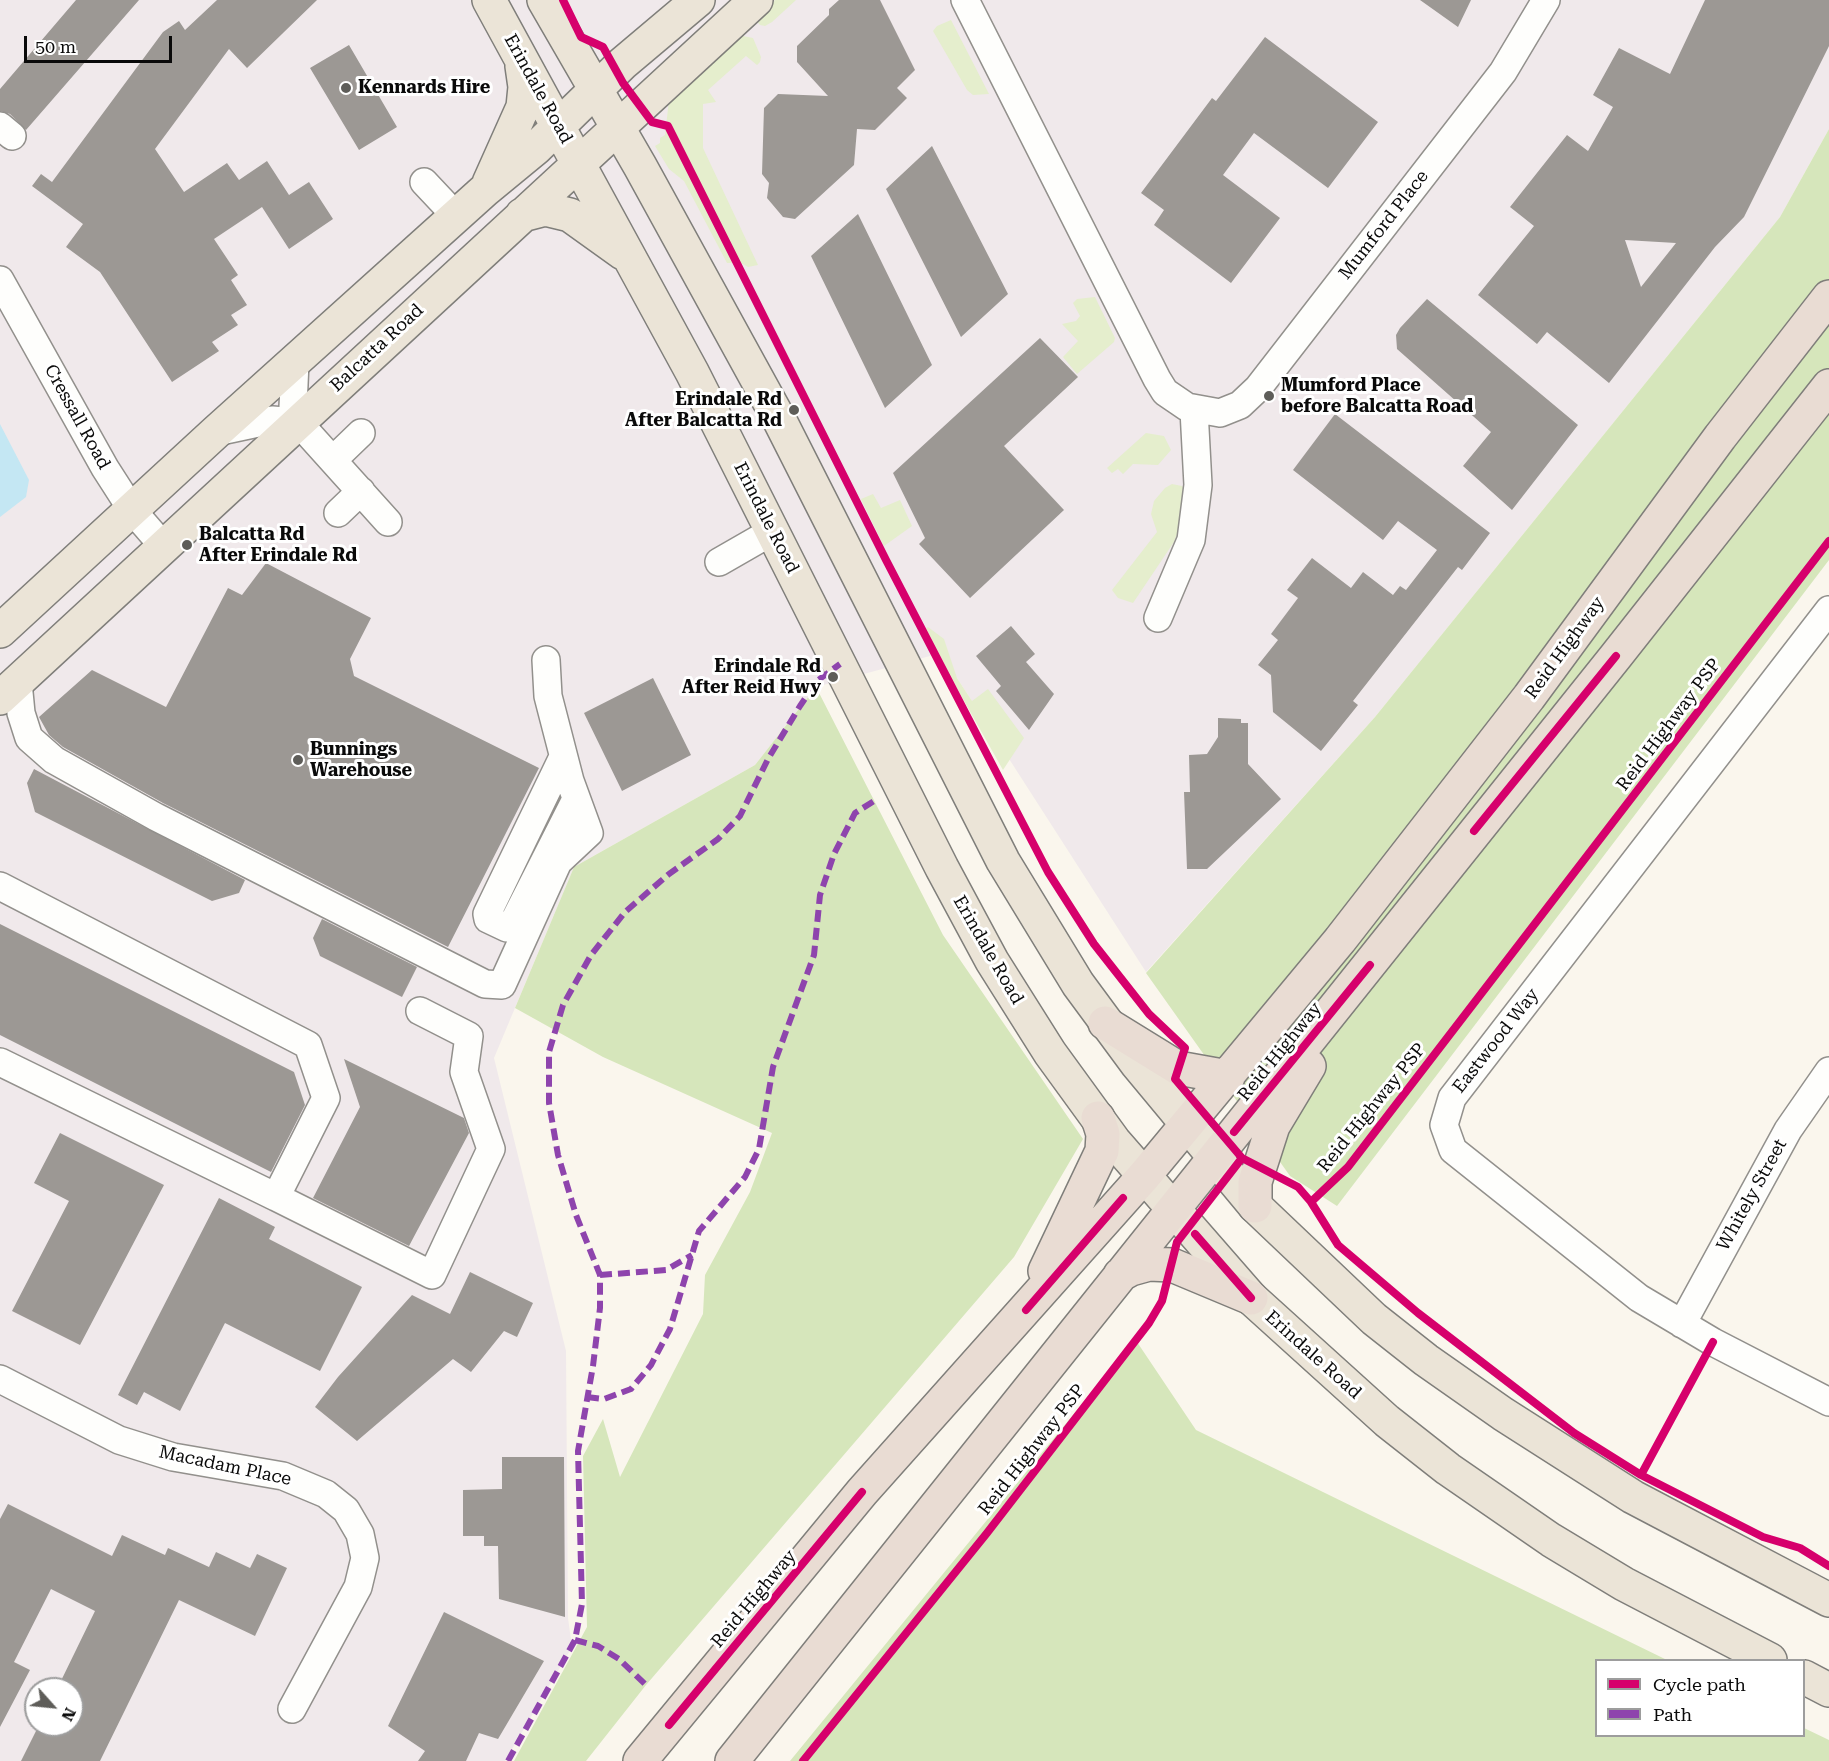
<!DOCTYPE html>
<html>
<head>
<meta charset="utf-8">
<style>
	body { margin:0 }
	#map { position:relative; width:1829px; height:1761px; overflow:hidden; background:#faf6ed; font-family:"Roboto Serif",serif }
	canvas { display:block }
	.legend { position:absolute; left:1595px; top:1659px; width:210px; height:78px; box-sizing:border-box; background:#fff; border:2px solid #9d9d9d; margin:0; padding:8px 10px; list-style:none; font-size:18px; color:#0a0a0a }
	.legend li { display:flex; align-items:center; gap:12px; height:30px }
	.legend b { width:30px; border:2px solid #9d9d9d }
	.north { position:absolute; left:24px; top:1677px; width:60px; height:60px; box-sizing:border-box; background:#fff; border:2px solid #9d9d9d; border-radius:50%; rotate:117deg; font-size:16px; font-weight:700; line-height:24px; text-align:center; color:#0a0a0a }
	.north::after { content:''; display:block; margin:auto; width:21px; height:27px; background:#5e5d59; clip-path:polygon(50% 0,100% 100%,50% 72%,0 100%) }
	.scale { position:absolute; left:24px; top:36px; width:148px; height:27px; box-sizing:border-box; border:3px solid #0a0a0a; border-top:0; padding-left:8px; font-size:18px; line-height:21px; white-space:nowrap; color:#0a0a0a; -webkit-text-stroke:4px #fff; paint-order:stroke }
</style>
</head>
<body>
<div id="map">
<canvas width="1829" height="1761"></canvas>
<ul class="legend">
<li><b style="height:8px;background:#d6006c"></b>Cycle path</li>
<li><b style="height:8px;background:#8e44ad"></b>Path</li>
</ul>
<div class="north">N</div>
<div class="scale">50 m</div>
</div>
<script>
const ctx = document.querySelector('canvas').getContext('2d');
ctx.lineJoin = 'round';
function fill(path, color) {
  ctx.fillStyle = color;
  ctx.fill(path, 'evenodd');
}
function poly(rows) {
  const path = new Path2D();
  for (const r of rows) {
    path.moveTo(r[0], r[1]);
    for (let i = 2; i < r.length; i += 2) path.lineTo(r[i], r[i + 1]);
  }
  return path;
}
function strokePath(path, color, width, dash) {
  ctx.strokeStyle = color;
  ctx.lineWidth = width;
  ctx.lineCap = dash ? 'butt' : 'round';
  ctx.setLineDash(dash || []);
  ctx.stroke(path);
}
function write(font, color, halo, rows, align = 'center') {
  ctx.font = font + ' "Roboto Serif",serif';
  ctx.lineWidth = 6;
  ctx.setLineDash([]);
  ctx.textBaseline = 'middle';
  ctx.strokeStyle = halo;
  ctx.fillStyle = color;
  for (const [text, x, y, turn = 0] of rows) {
    ctx.save();
    ctx.translate(x, y);
    ctx.rotate((+turn || 0) * Math.PI / 180);
    ctx.textAlign = isNaN(turn) ? turn : align;
    if (halo) ctx.strokeText(text, 0, 0);
    ctx.fillText(text, 0, 0);
    ctx.restore();
  }
}
fill(poly([
	[0,0,1829,0,1829,129,1780,217,1375,717,1146,972,941,653,816,687,755,765,574,867,494,1058,566,1351,568,1618,572,1647,505,1761,0,1761],
	[36,1689,72,1689,72,1725,36,1725]
]), '#f0e9eb');
fill(poly([
	[775,0,796,0,772,22,765,26,760,25,755,19],
	[951,20,989,94,973,95,967,90,933,31,937,26],
	[743,36,753,38,761,57,760,62,757,65,746,56,708,90,716,102,703,104,703,148,758,265,748,267,741,263,727,263,684,181,669,169,655,146,660,143,660,138,665,135,669,100,733,37],
	[1095,297,1115,338,1114,342,1077,374,1063,357,1078,341,1062,324,1076,321,1080,316,1073,303,1077,299],
	[1146,433,1164,436,1171,450,1158,465,1133,464,1123,474,1118,469,1112,473,1107,468],
	[1172,484,1182,486,1185,491,1179,529,1174,542,1133,603,1118,598,1112,590,1157,532,1151,514,1154,501,1165,488],
	[873,494,881,508,900,500,912,526,884,546,861,499],
	[928,627,944,639,957,678,972,701,988,689,1024,738,1003,770,924,630]
]), '#e5eecd');
fill(poly([
	[1829,129,1829,560,1337,1206,1290,1176,1146,973,1375,717,1780,217],
	[816,687,943,935,1083,1139,1014,1257,646,1685,586,1761,514,1761,587,1627,583,1456,603,1419,620,1477,703,1314,705,1275,750,1192,772,1133,603,1057,515,1008,574,867,755,765],
	[1135,1339,1196,1430,1667,1660,1596,1660,1596,1736,1804,1736,1804,1728,1829,1740,1829,1761,790,1761]
]), '#d6e6bb');
fill(poly([
	[0,424,29,480,26,497,0,517]
]), '#c4e7f3');
fill(poly([
	[76,0,139,0,26,130,10,114,0,111,0,89],
	[217,0,317,0,247,68,229,49,155,149,184,192,227,163,239,180,267,161,289,195,309,182,333,219,289,249,262,207,214,239,238,275,231,280,247,305,231,315,238,325,212,342,219,351,172,382,100,272,66,247,83,224,32,186,41,174,52,182,163,32,179,21,185,30],
	[839,0,880,0,915,70,897,88,907,98,875,130,857,129,854,165,795,219,783,217,767,198,769,183,762,174,764,108,778,94,828,96,797,62,797,46,829,15,829,9],
	[1420,0,1471,0,1458,27],
	[1705,0,1829,0,1829,46,1744,217,1715,247,1609,383,1547,332,1537,344,1478,295,1534,226,1510,207,1567,135,1588,151,1613,107,1593,95,1619,48,1670,74],
	[1625,240,1676,243,1641,287],
	[1265,37,1378,122,1328,188,1254,133,1223,175,1280,218,1231,283,1154,225,1164,210,1141,193,1212,98,1216,101],
	[349,45,397,127,359,150,310,68],
	[932,146,1008,294,961,337,886,189],
	[858,214,932,365,885,408,811,256],
	[1427,299,1578,425,1512,510,1463,466,1491,432,1397,349,1396,335,1400,328],
	[1040,338,1078,377,1004,446,1064,510,970,598,919,544,925,538,893,473],
	[1335,414,1490,533,1462,570,1458,567,1353,701,1358,705,1321,751,1273,712,1271,675,1258,665,1278,640,1271,634,1298,598,1287,590,1312,558,1351,588,1363,572,1393,595,1400,586,1406,590,1437,550,1398,521,1383,540,1293,470],
	[266,563,371,618,350,659,354,676,539,768,448,947,163,803,63,747,49,735,39,717,92,670,166,707,228,588,242,595],
	[1011,626,1035,654,1026,662,1054,694,1029,730,996,691,1001,686,976,656],
	[653,678,691,755,622,791,584,713],
	[1218,718,1241,719,1241,723,1248,723,1248,764,1281,799,1207,869,1187,869,1184,792,1190,792,1189,755,1207,754,1218,737],
	[34,769,245,880,239,893,212,901,35,812,27,783],
	[322,919,417,967,402,997,320,956,313,938],
	[0,924,294,1072,305,1105,271,1172,0,1035],
	[344,1059,464,1118,469,1133,409,1246,313,1198,360,1107],
	[60,1133,164,1185,80,1345,12,1311,69,1201,34,1183],
	[219,1198,275,1227,269,1239,362,1287,320,1371,225,1323,180,1411,144,1392,137,1405,118,1395],
	[470,1272,533,1303,517,1337,504,1331,471,1372,453,1359,357,1441,315,1407,338,1377,412,1295,450,1314],
	[502,1457,564,1457,565,1617,499,1599,498,1546,484,1546,484,1536,463,1536,463,1490,502,1489],
	[8,1504,112,1556,122,1535,165,1555,168,1548,209,1567,216,1552,250,1568,257,1554,287,1568,255,1636,179,1600,100,1761,21,1761,39,1725,72,1725,72,1689,57,1689,95,1611,51,1589,14,1662,30,1670,0,1727,0,1519],
	[444,1612,544,1661,498,1739,479,1733,466,1761,418,1761,425,1751,388,1726]
]), '#9c9894');
const minor = poly([
	[965,0,1157,379,1165,392,1187,407,1220,413,1240,405,1258,388,1503,72,1546,0],
	[0,126,12,136],
	[424,182,456,216],
	[0,280,105,468,132,510,165,548],
	[295,362,293,407,298,422,388,522],
	[216,432,272,420,298,422],
	[333,460,361,433],
	[338,513,361,491],
	[719,562,773,531],
	[1829,610,1452,1098,1444,1125,1453,1150,1639,1298,1713,1342,1829,1402],
	[1158,618,1191,540,1198,485,1194,410],
	[18,682,21,713,29,738,54,760,156,817,485,984,502,985,558,862,589,833,570,781,548,696,546,660],
	[563,757,487,914,488,919,507,928,511,927,576,799],
	[0,886,308,1045,326,1098,276,1197,0,1062],
	[276,1197,432,1275,491,1149,464,1072,469,1036,420,1011],
	[1682,1324,1788,1130,1829,1071],
	[0,1379,119,1440,173,1457,283,1476,326,1494,346,1510,360,1534,365,1558,358,1587,292,1709]
]);
const major = poly([
	[489,0,692,372,942,868,992,961,1050,1053,1114,1141,1251,1298,1387,1421,1448,1469,1551,1540,1624,1584,1770,1660],
	[544,0,640,166,779,419,1003,861,1078,984,1137,1064,1255,1206,1374,1319,1426,1360,1503,1414,1633,1497,1829,1600],
	[489,183,523,107,525,87,522,66],
	[522,215,545,209,570,215,623,253],
	[0,631,216,432,485,190,536,148,622,64,698,0],
	[0,698,756,0],
	[1804,1677,1829,1690]
]);
const highway = poly([
	[1105,1023,1178,1068,1228,1077],
	[1255,1206,1255,1182,1273,1126,1309,1066],
	[1045,1271,1102,1151,1103,1134,1098,1118],
	[1120,1275,1131,1269,1149,1264,1172,1265,1251,1298],
	[640,1761,862,1492,1144,1176,1340,940,1529,697,1720,437,1829,297],
	[732,1761,1616,656,1829,386]
]);
strokePath(minor, '#92908c', 30);
strokePath(major, '#7f7e7a', 36);
strokePath(highway, '#7f7e7a', 36);
strokePath(minor, '#fefefc', 27);
strokePath(major, '#ebe4d7', 33);
strokePath(highway, '#e9dcd3', 33);
strokePath(poly([
	[600,1275,666,1270,692,1255],
	[587,1397,604,1399,631,1389,651,1365,670,1329,699,1231,745,1177,759,1149,773,1067,814,955,820,895,834,854,855,813,874,801],
	[575,1640,598,1646,619,1659,646,1685],
	[508,1761,575,1640,582,1604,578,1451,593,1366,600,1308,600,1275,576,1215,558,1155,549,1103,549,1052,563,1005,591,955,625,912,669,874,718,839,740,816,768,759,800,706,817,681,840,664]
]), '#8e44ad', 6, [12, 6]);
strokePath(poly([
	[563,0,581,37,603,47,623,83,652,122,668,126,886,560,1048,872,1094,944,1149,1014,1185,1048,1175,1079,1242,1158],
	[1474,831,1616,656],
	[1234,1132,1370,965],
	[1311,1202,1338,1245,1418,1313,1574,1433,1641,1475,1763,1537,1800,1548,1829,1566],
	[1195,1234,1251,1298],
	[1026,1310,1123,1198],
	[1641,1475,1713,1342],
	[669,1725,862,1492],
	[803,1761,987,1533,1149,1323,1162,1301,1177,1242,1242,1158,1298,1187,1311,1202,1348,1167,1829,541]
]), '#d6006c', 8);
for (const [x, y, r, color] of [
	[346,88,6,"#5e5d59"],
	[1269,396,6,"#5e5d59"],
	[794,410,6,"#5e5d59"],
	[187,545,6,"#5e5d59"],
	[833,677,6,"#5e5d59"],
	[298,760,6,"#5e5d59"]
]) {
  const dot = new Path2D();
  dot.arc(x, y, r, 0, 2 * Math.PI);
  ctx.fillStyle = color;
  ctx.fill(dot);
  strokePath(dot, '#fff', 2);
}
write('bold 18px', '#0a0a0a', '#fff', [
	["Kennards Hire",358,88],
	["Mumford Place",1281,386],
	["before Balcatta Road",1281,407],
	["Erindale Rd",782,400,"right"],
	["After Balcatta Rd",782,421,"right"],
	["Balcatta Rd",199,535],
	["After Erindale Rd",199,556],
	["Erindale Rd",821,667,"right"],
	["After Reid Hwy",821,688,"right"],
	["Bunnings",310,750],
	["Warehouse",310,771]
], 'left');
write('18px', '#0a0a0a', '#fff', [
	["Erindale Road",538,89,61],
	["Mumford Place",1384,225,-52],
	["Balcatta Road",377,348,-43],
	["Cressall Road",77,417,61],
	["Erindale Road",766,518,63],
	["Reid Highway",1565,648,-54],
	["Reid Highway PSP",1669,725,-53],
	["Erindale Road",988,950,60],
	["Eastwood Way",1496,1041,-52],
	["Reid Highway",1280,1052,-51],
	["Reid Highway PSP",1372,1108,-51],
	["Whitely Street",1752,1195,-61],
	["Erindale Road",1313,1355,42],
	["Reid Highway PSP",1032,1450,-52],
	["Macadam Place",225,1466,12],
	["Reid Highway",754,1599,-50]
]);
</script>
</body>
</html>
